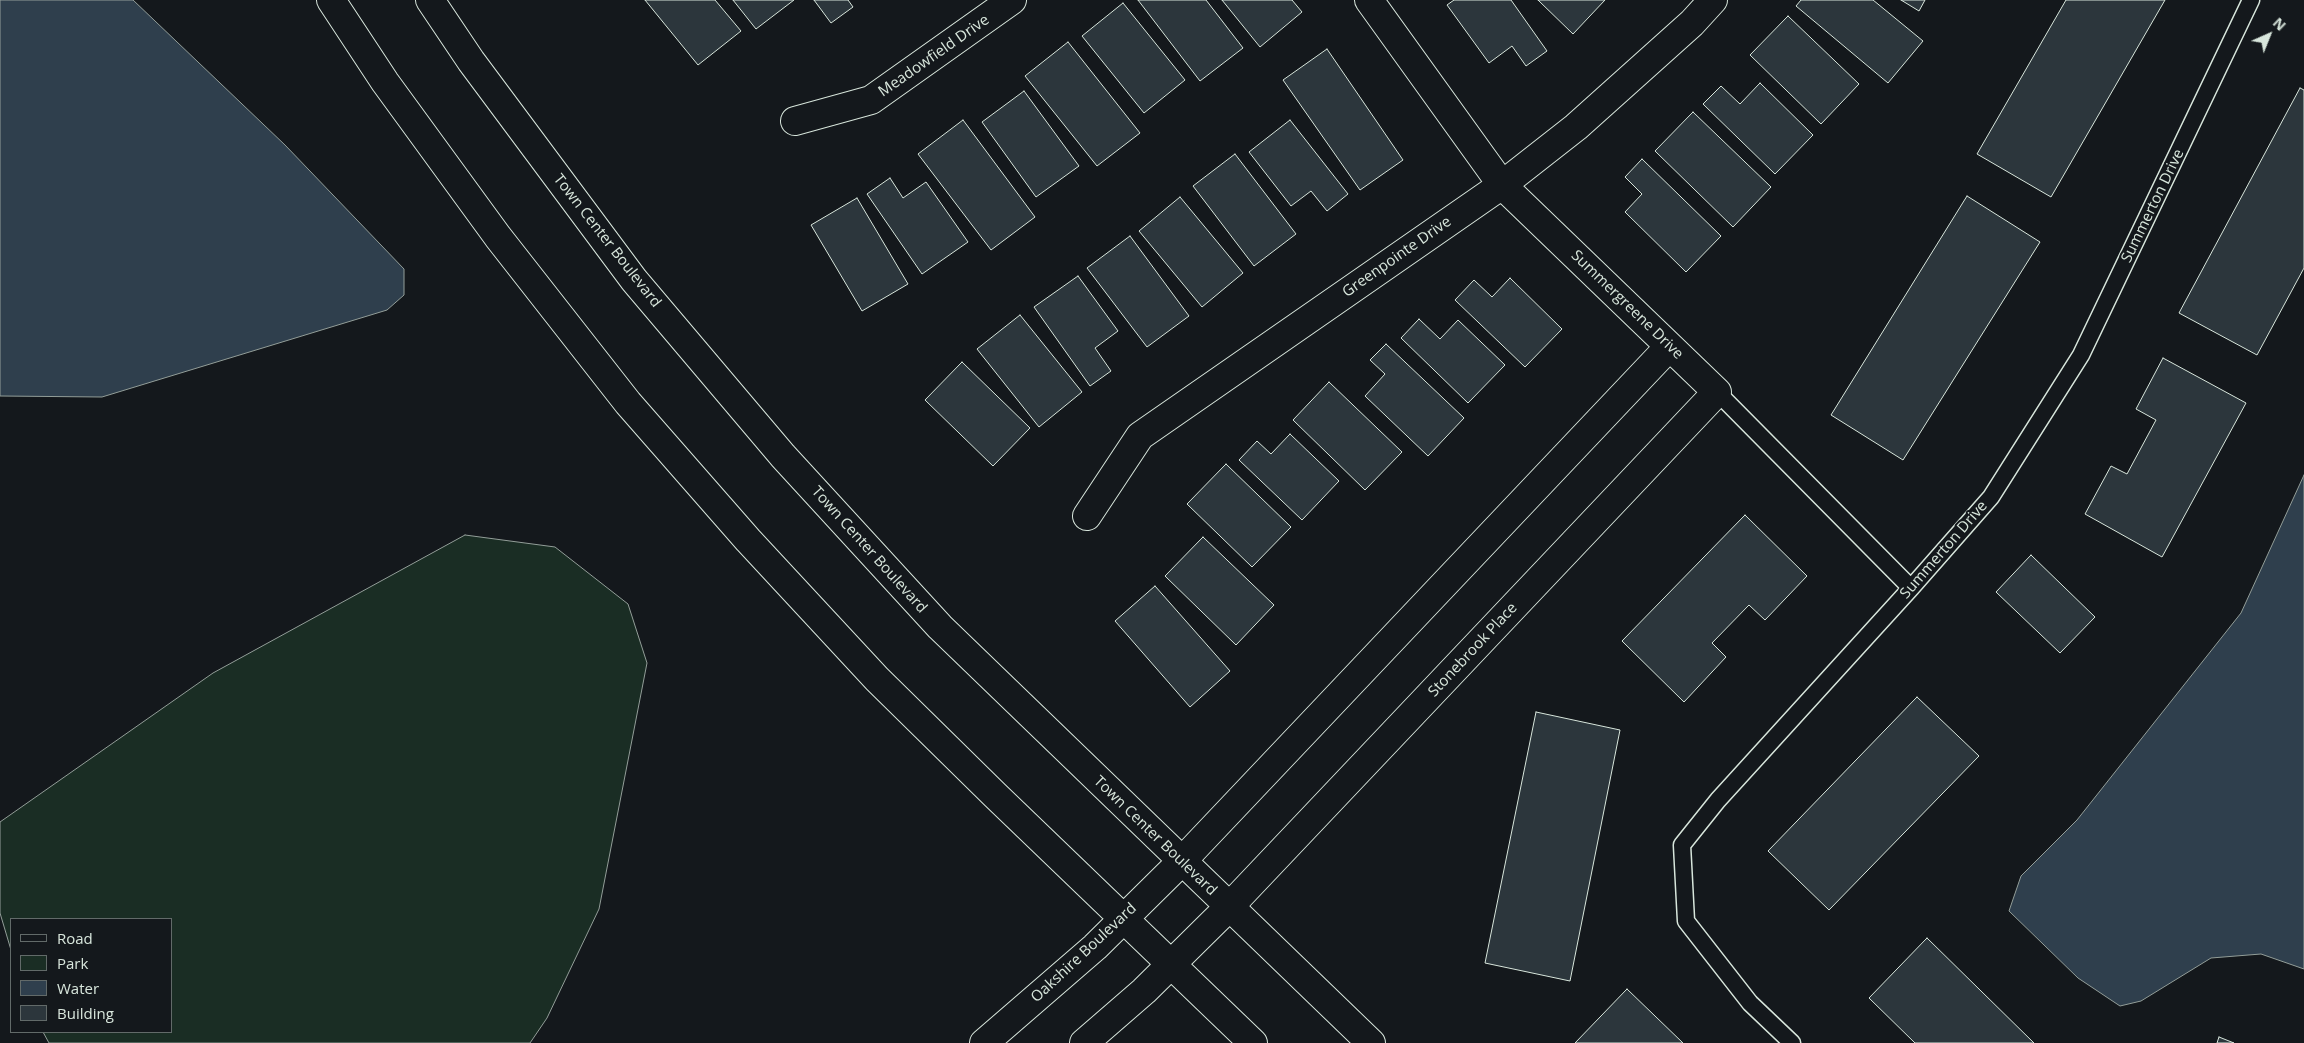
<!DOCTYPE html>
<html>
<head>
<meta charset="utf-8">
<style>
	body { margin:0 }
	#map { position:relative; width:2304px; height:1043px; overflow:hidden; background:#14181c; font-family:"Open Sans",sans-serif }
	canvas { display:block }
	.legend { position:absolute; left:10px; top:918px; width:162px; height:115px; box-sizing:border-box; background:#14181c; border:1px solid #626a69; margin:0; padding:6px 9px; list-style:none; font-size:15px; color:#d8e6dc }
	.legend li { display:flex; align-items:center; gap:10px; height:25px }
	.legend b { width:25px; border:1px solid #626a69 }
	.north { position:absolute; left:2244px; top:10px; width:50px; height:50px; -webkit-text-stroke:4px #14181c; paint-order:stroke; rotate:44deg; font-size:14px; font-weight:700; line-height:20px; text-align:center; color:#d8e6dc }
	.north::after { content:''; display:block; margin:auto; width:18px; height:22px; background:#d8e6dc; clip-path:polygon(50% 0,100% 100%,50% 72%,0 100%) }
</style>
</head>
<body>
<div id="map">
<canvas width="2304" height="1043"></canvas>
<ul class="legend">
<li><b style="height:6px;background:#14181c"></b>Road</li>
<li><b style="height:14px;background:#1a2d24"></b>Park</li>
<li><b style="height:14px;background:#2f3f4d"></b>Water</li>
<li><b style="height:14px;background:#2c363c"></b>Building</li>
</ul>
<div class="north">N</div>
</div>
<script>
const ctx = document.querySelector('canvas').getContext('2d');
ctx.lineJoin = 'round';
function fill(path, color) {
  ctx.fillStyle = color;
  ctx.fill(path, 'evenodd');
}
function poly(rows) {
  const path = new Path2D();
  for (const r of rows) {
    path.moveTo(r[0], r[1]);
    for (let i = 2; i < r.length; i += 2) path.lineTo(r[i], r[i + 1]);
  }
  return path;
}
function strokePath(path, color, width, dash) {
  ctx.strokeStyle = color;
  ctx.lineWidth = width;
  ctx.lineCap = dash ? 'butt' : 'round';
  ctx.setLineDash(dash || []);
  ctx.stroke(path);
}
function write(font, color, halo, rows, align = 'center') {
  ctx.font = font + ' "Open Sans",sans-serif';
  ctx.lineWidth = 4;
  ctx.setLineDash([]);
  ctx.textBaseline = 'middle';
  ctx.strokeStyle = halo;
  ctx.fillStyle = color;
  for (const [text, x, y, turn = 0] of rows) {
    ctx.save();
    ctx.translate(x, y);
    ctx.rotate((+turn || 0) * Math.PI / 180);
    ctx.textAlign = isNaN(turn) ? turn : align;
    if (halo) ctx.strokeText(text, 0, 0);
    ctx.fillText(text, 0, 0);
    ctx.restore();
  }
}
const green = poly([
	[465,535,555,547,628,604,647,663,599,909,547,1018,530,1043,49,1043,43,1032,171,1032,171,919,11,919,11,950,0,913,0,822,213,673,465,535]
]);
fill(green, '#1a2d24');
strokePath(green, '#939e99', 1);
const water = poly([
	[0,0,133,0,285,145,404,269,404,295,387,310,102,397,0,396,0,0],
	[2304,475,2304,969,2261,954,2211,958,2141,1001,2120,1006,2078,978,2009,911,2021,876,2077,820,2241,613,2304,475]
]);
fill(water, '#2f3f4d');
strokePath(water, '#939e99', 1);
const building = poly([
	[645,0,715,0,741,31,698,65,645,0],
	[733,0,794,0,756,29,733,0],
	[814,0,848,0,853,7,831,23,814,0],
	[1138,0,1206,0,1243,48,1200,81,1138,0],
	[1222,0,1292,0,1302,12,1260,47,1222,0],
	[1454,0,1511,0,1547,51,1526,66,1512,46,1489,63,1447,5,1454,0],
	[1538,0,1605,0,1573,34,1538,0],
	[1801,0,1873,0,1923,41,1888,83,1796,6,1801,0],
	[1901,0,1925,0,1919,11,1901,0],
	[2066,0,2165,0,2051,197,1977,154,2066,0],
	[1123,3,1185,80,1144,113,1082,36,1123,3],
	[1788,16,1859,84,1821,124,1750,55,1788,16],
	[1068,42,1140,133,1097,166,1025,76,1068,42],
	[1327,49,1403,160,1360,190,1283,80,1327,49],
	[1760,83,1813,135,1775,174,1703,104,1721,86,1740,104,1760,83],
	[2300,88,2304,90,2304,268,2257,355,2179,313,2300,88],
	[1024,91,1079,166,1036,197,982,122,1024,91],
	[1693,112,1771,187,1733,227,1655,151,1693,112],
	[963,120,1035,217,991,250,918,154,963,120],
	[1290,120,1348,194,1327,211,1311,191,1291,206,1249,152,1290,120],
	[1235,154,1296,234,1254,266,1193,186,1235,154],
	[1642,159,1721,236,1686,272,1625,212,1642,194,1625,177,1642,159],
	[890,178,903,198,926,182,968,242,922,274,867,194,890,178],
	[1967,196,2040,242,1903,460,1831,415,1967,196],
	[1180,197,1243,273,1202,307,1139,231,1180,197],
	[857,198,908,284,862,311,811,225,857,198],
	[1130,236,1189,316,1147,347,1087,268,1130,236],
	[1078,276,1118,331,1095,348,1111,371,1090,386,1034,307,1078,276],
	[1510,278,1562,329,1525,367,1455,300,1474,280,1492,297,1510,278],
	[1020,315,1082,392,1039,427,977,349,1020,315],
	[1419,319,1440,339,1458,320,1505,365,1468,403,1401,338,1419,319],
	[1386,344,1464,418,1428,456,1365,396,1385,374,1370,360,1386,344],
	[2163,358,2246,403,2162,557,2085,514,2111,466,2127,474,2156,420,2136,409,2163,358],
	[962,362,1030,428,993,466,925,400,962,362],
	[1329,382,1402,452,1365,490,1293,420,1329,382],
	[1290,434,1339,481,1302,520,1239,460,1257,441,1271,454,1290,434],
	[1226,464,1291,527,1252,567,1187,504,1226,464],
	[1745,515,1807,576,1765,620,1749,605,1712,643,1726,657,1684,702,1622,641,1745,515],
	[1203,537,1274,605,1236,645,1165,576,1203,537],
	[2031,555,2095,617,2060,653,1996,592,2031,555],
	[1155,586,1230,671,1190,707,1115,621,1155,586],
	[1917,697,1979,756,1829,910,1768,851,1917,697],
	[1536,712,1620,730,1570,981,1485,963,1536,712],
	[1927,938,2034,1043,1915,1043,1869,998,1927,938],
	[1627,989,1683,1043,1575,1043,1627,989],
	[2219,1037,2234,1043,2217,1043,2219,1037]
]);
fill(building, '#2c363c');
strokePath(building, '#d8e6dc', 1);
const lane = poly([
	[1717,392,1911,588],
	[1792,1043,1750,1003,1686,921,1682,845,1718,800,1911,588,1991,497,2081,355,2251,0]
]);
const street = poly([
	[795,121,871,100,1012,0],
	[1087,516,1140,436,1502,185,1576,127,1692,23,1713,0],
	[1182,861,1669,347],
	[1229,907,1717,392,1502,185,1369,0]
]);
const secondary = poly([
	[331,0,385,82,498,237,628,403,748,540,877,679,995,795,1253,1043],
	[430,0,471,61,634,280,783,456,940,627,1371,1043],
	[984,1043,1095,947,1182,861],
	[1084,1043,1144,991,1229,907]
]);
strokePath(lane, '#d8e6dc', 19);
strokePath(street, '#d8e6dc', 30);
strokePath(secondary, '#d8e6dc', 30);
strokePath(lane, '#14181c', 16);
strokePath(street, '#14181c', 28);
strokePath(secondary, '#14181c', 28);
write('15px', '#d8e6dc', '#14181c', [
	["Meadowfield Drive",934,56,-35],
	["Summerton Drive",2153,206,-64],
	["Town Center Boulevard",607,241,52],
	["Greenpointe Drive",1397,257,-35],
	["Summergreene Drive",1627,305,44],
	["Town Center Boulevard",869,550,48],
	["Summerton Drive",1944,550,-49],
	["Stonebrook Place",1473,650,-47],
	["Town Center Boulevard",1155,836,44],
	["Oakshire Boulevard",1084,953,-43]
]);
</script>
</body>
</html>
